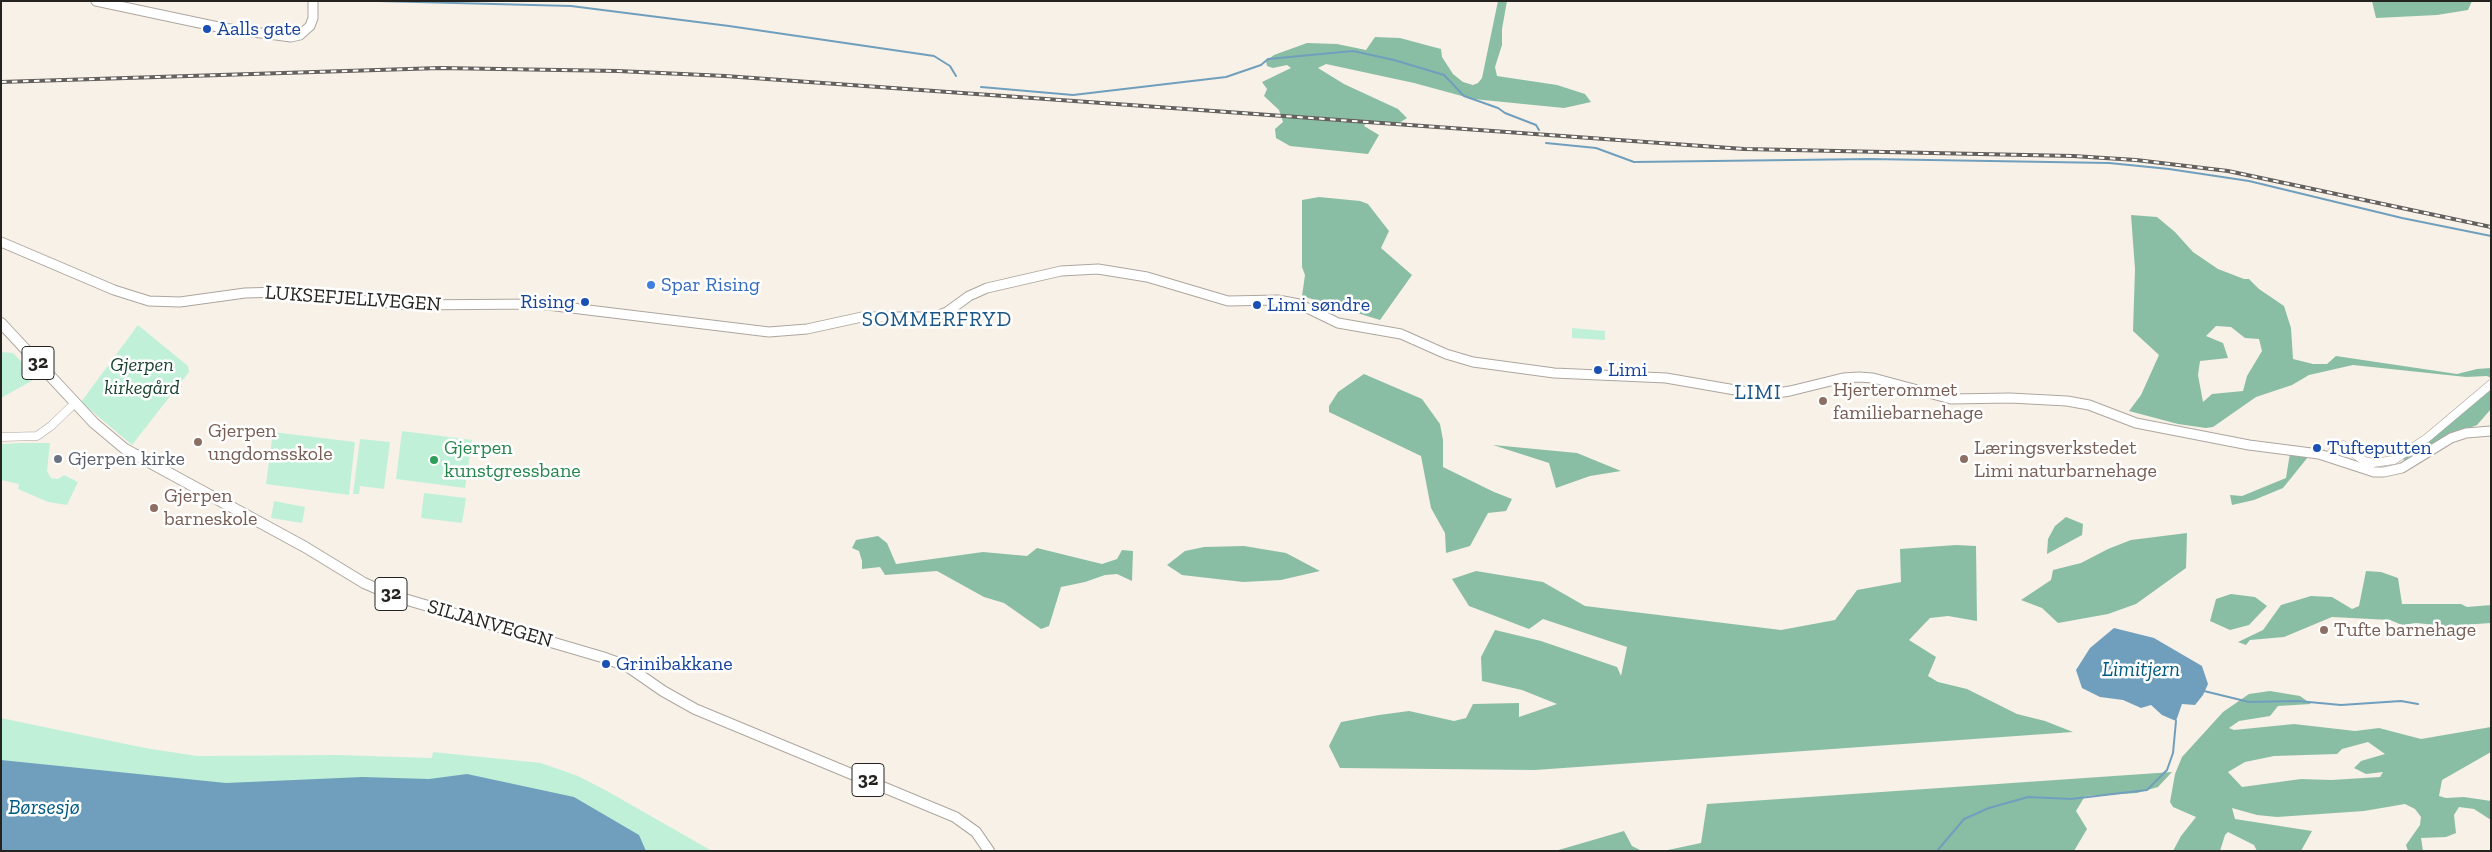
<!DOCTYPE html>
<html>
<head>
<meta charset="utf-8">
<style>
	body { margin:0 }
	#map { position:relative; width:2492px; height:852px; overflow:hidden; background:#f8f1e8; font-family:"Zilla Slab",serif }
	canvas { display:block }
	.frame { position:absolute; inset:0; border:2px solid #252320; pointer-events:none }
</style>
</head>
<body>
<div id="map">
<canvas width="2492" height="852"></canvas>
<div class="frame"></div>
</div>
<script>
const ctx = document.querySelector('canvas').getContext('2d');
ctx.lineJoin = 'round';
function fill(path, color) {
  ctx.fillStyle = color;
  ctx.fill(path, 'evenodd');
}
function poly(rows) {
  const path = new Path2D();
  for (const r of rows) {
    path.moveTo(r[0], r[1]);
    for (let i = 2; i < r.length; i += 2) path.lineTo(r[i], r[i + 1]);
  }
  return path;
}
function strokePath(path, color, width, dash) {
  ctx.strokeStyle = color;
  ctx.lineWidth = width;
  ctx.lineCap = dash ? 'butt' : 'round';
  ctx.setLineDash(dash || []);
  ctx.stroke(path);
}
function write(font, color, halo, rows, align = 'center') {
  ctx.font = font + ' "Zilla Slab",serif';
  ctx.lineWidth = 5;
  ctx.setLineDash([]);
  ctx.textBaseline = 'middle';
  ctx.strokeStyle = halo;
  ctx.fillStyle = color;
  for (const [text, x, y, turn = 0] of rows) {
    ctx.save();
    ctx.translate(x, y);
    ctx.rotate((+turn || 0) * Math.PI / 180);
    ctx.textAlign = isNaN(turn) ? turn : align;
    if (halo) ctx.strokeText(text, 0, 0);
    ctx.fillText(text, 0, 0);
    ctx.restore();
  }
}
fill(poly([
	[138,325,188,366,189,372,132,445,81,402],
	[1572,328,1605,331,1605,340,1572,338],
	[1,352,13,353,37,378,1,398],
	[402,431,472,440,465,488,396,479],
	[273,432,355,442,349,495,266,484],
	[360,439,390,442,384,489,360,486,359,494,353,494],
	[21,443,50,443,47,471,51,478,58,479,64,475,78,482,67,505,48,502,18,489,19,484,1,480,1,444],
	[424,493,466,498,462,523,421,518],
	[274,501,305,507,302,523,271,518],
	[1,718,145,748,197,756,338,755,432,758,433,752,541,763,578,776,607,791,712,851,1,851]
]), '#c0f1d8');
fill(poly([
	[1498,1,1507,1,1502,29,1502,45,1495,67,1497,76,1557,85,1585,94,1591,102,1564,108,1473,99,1414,83,1326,64,1318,68,1344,84,1398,109,1407,118,1399,123,1368,121,1364,126,1379,135,1368,154,1290,146,1276,138,1275,129,1283,122,1279,110,1264,96,1267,89,1262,82,1291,68,1287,65,1273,68,1267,66,1266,61,1274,55,1307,43,1337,44,1366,50,1375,37,1400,38,1441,49,1442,57,1453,74,1463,82,1473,85,1478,83,1482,78],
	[2372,1,2472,1,2468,10,2437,15,2376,18],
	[1319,197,1360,201,1368,204,1389,231,1381,248,1412,275,1380,320,1302,296,1305,275,1302,267,1302,200],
	[2131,215,2157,217,2175,232,2193,252,2218,269,2244,279,2249,279,2259,289,2284,306,2291,328,2293,359,2313,364,2327,364,2336,356,2457,374,2477,369,2491,368,2491,378,2487,376,2466,377,2353,365,2309,375,2292,385,2256,397,2213,427,2206,428,2178,424,2129,411,2141,395,2159,355,2133,331,2135,269],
	[2216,326,2231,327,2245,338,2259,339,2262,351,2247,376,2243,391,2212,394,2203,402,2198,375,2200,361,2228,358,2223,343,2206,336],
	[1364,374,1422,399,1440,424,1443,440,1443,467,1494,492,1512,499,1506,511,1488,513,1470,546,1446,553,1445,533,1431,508,1421,456,1329,412,1329,406,1338,392],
	[2491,389,2491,409,2477,425,2448,436,2407,462,2403,459],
	[1493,445,1577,453,1621,471,1590,476,1556,488,1549,463],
	[2290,453,2304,454,2308,457,2283,488,2254,500,2232,505,2230,495,2242,496,2286,478],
	[2066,517,2083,524,2082,535,2047,554,2048,539,2055,526],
	[2187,533,2186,568,2136,604,2108,614,2058,623,2042,608,2021,600,2051,580,2053,570,2081,563,2108,549,2131,540],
	[878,536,887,543,896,564,983,552,1027,556,1037,548,1102,564,1117,559,1122,550,1133,551,1132,581,1117,574,1105,575,1085,582,1061,587,1049,626,1041,629,1004,603,984,597,937,571,885,575,880,567,862,569,862,561,859,551,852,548,856,540],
	[1956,545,1976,546,1977,621,1948,616,1930,618,1909,640,1936,657,1928,676,1938,682,1967,689,2017,714,2045,721,2073,732,1535,770,1340,768,1329,746,1341,722,1379,715,1409,711,1454,721,1466,718,1473,704,1519,703,1519,717,1557,704,1522,690,1482,681,1481,657,1495,630,1541,641,1617,667,1621,676,1627,647,1543,619,1529,629,1469,606,1452,579,1476,571,1543,582,1585,606,1781,630,1835,620,1857,590,1901,582,1900,549],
	[1244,546,1286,553,1320,571,1281,580,1243,582,1182,575,1167,565,1185,551,1204,547],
	[2366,571,2381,572,2398,578,2402,604,2461,604,2467,607,2491,605,2491,623,2446,626,2416,623,2402,625,2390,620,2332,617,2284,637,2250,640,2246,645,2238,642,2263,630,2281,605,2311,596,2332,597,2352,609,2359,606],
	[2231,594,2255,597,2267,606,2249,625,2230,630,2210,621,2216,599],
	[2270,691,2300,696,2311,704,2278,706,2270,716,2239,721,2229,728,2234,730,2294,724,2355,731,2379,728,2421,739,2491,727,2491,752,2442,780,2439,796,2446,798,2464,797,2491,801,2491,820,2474,809,2459,807,2454,815,2456,833,2446,837,2421,838,2423,851,2408,851,2406,845,2420,825,2421,817,2415,809,2405,804,2364,811,2277,817,2257,815,2232,808,2235,819,2312,831,2301,851,2257,851,2254,845,2228,832,2225,835,2220,851,2173,851,2181,836,2196,817,2173,807,2170,802,2175,774,2182,757,2223,712,2249,694],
	[2368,742,2385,754,2361,761,2354,768,2366,774,2383,772,2380,777,2331,780,2301,779,2242,787,2228,772,2245,762,2274,756,2337,754,2342,749],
	[2172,772,2158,787,2137,793,2085,796,2076,811,2087,829,2074,851,1663,851,1701,843,1707,804],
	[1624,831,1632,846,1642,851,1555,851]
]), '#8abea4');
fill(poly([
	[2114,628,2154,638,2202,666,2208,684,2203,695,2195,705,2182,704,2176,721,2162,715,2151,705,2141,708,2123,700,2100,697,2082,688,2076,670,2090,648],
	[1,760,226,783,362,777,429,779,467,774,574,797,639,835,646,851,1,851]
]), '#709fbd');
strokePath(poly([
	[378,1,571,6,729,26,934,56,950,66,956,76],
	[981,87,1073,95,1226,77,1261,65,1268,59,1353,51,1394,60,1444,75,1464,96,1498,108,1505,113,1536,125,1539,130],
	[1546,143,1596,148,1634,162,1870,159,2109,163,2169,169,2249,181,2402,218,2491,236],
	[2204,691,2249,702,2298,701,2341,705,2401,701,2418,704],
	[1937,851,1964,819,1989,808,2028,797,2071,799,2147,790,2167,770,2173,753,2176,721]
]), '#709fbd', 2);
const tertiary = poly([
	[1,437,37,436,51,426,75,403],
	[2329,456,2336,447,2343,445,2364,461,2373,463,2394,460,2427,438,2491,384]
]);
const secondary = poly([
	[96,1,223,28,291,37,300,35,310,26,313,18,313,1],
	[1,242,114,290,149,301,180,302,245,293,282,292,407,305,539,304,769,332,807,329,862,317,934,317,947,312,969,296,987,288,1061,271,1098,269,1147,277,1228,301,1278,300,1299,304,1338,323,1401,334,1446,354,1473,362,1554,373,1666,378,1764,395,1790,391,1843,378,1859,377,1873,378,1951,399,2010,398,2067,401,2089,405,2136,423,2249,445,2319,454,2374,472,2384,472,2402,468,2451,438,2466,433,2491,431]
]);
const primary = poly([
	[1,323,94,423,125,449,305,547,364,583,394,596,602,657,627,666,663,691,695,709,955,817,976,832,989,851]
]);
strokePath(tertiary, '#ada69e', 9);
strokePath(secondary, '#ada69e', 11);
strokePath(primary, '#ada69e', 12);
strokePath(tertiary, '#fff', 8);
strokePath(secondary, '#fff', 9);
strokePath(primary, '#fff', 10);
const rail = poly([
	[1,82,440,68,618,71,725,76,1744,149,2073,156,2136,160,2228,171,2491,227]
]);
strokePath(rail, '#64605c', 4);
strokePath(rail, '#fff', 2, [5.5]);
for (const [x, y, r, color] of [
	[207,29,5,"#1a4fb4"],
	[651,285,5,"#3f7fe0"],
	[585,302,5,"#1a4fb4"],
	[1257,305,5,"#1a4fb4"],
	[1598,370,5,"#1a4fb4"],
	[1823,401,5,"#8d6e63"],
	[198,442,5,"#8d6e63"],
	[2317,448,5,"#1a4fb4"],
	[58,459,5,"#6b7280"],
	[1964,459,5,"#8d6e63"],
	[434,460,5,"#2e9e5b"],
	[154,508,5,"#8d6e63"],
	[2324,630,5,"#8d6e63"],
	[606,664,5,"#1a4fb4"]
]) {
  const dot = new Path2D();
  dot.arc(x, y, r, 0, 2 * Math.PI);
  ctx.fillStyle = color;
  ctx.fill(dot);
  strokePath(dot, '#fff', 2);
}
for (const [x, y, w] of [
	[38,363,32],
	[391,594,32],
	[868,780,32]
]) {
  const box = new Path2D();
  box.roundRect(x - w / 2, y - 16.5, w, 33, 4);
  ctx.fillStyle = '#fff';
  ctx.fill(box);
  strokePath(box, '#252320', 1);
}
write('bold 19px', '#252320', null, [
	["32",38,363],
	["32",391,594],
	["32",868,780]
]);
write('20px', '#164399', '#fff', [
	["Aalls gate",217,29],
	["Rising",575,302,"right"],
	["Limi søndre",1267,305],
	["Limi",1608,370],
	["Tufteputten",2327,448],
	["Grinibakkane",616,664]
], 'left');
write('20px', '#366cbe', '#fff', [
	["Spar Rising",661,285]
], 'left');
write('20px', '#252320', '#fff', [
	["LUKSEFJELLVEGEN",353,299,4],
	["SILJANVEGEN",490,624,16]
]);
write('italic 20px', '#143f2d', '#fff', [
	["Gjerpen",142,365],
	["kirkegård",142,388]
]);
write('20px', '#785e54', '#fff', [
	["Hjerterommet",1833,390],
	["familiebarnehage",1833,413],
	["Gjerpen",208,431],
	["ungdomsskole",208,454],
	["Læringsverkstedet",1974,448],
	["Limi naturbarnehage",1974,471],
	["Gjerpen",164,496],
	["barneskole",164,519],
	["Tufte barnehage",2334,630]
], 'left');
write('20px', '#27864d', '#fff', [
	["Gjerpen",444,448],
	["kunstgressbane",444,471]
], 'left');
write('20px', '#5b616d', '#fff', [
	["Gjerpen kirke",68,459]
], 'left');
ctx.letterSpacing = '1px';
write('21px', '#1a5586', '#fff', [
	["SOMMERFRYD",937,320],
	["LIMI",1758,393]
]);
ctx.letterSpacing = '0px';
write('italic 21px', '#005a82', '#fff', [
	["Limitjern",2141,670],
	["Børsesjø",44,808]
]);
</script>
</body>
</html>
